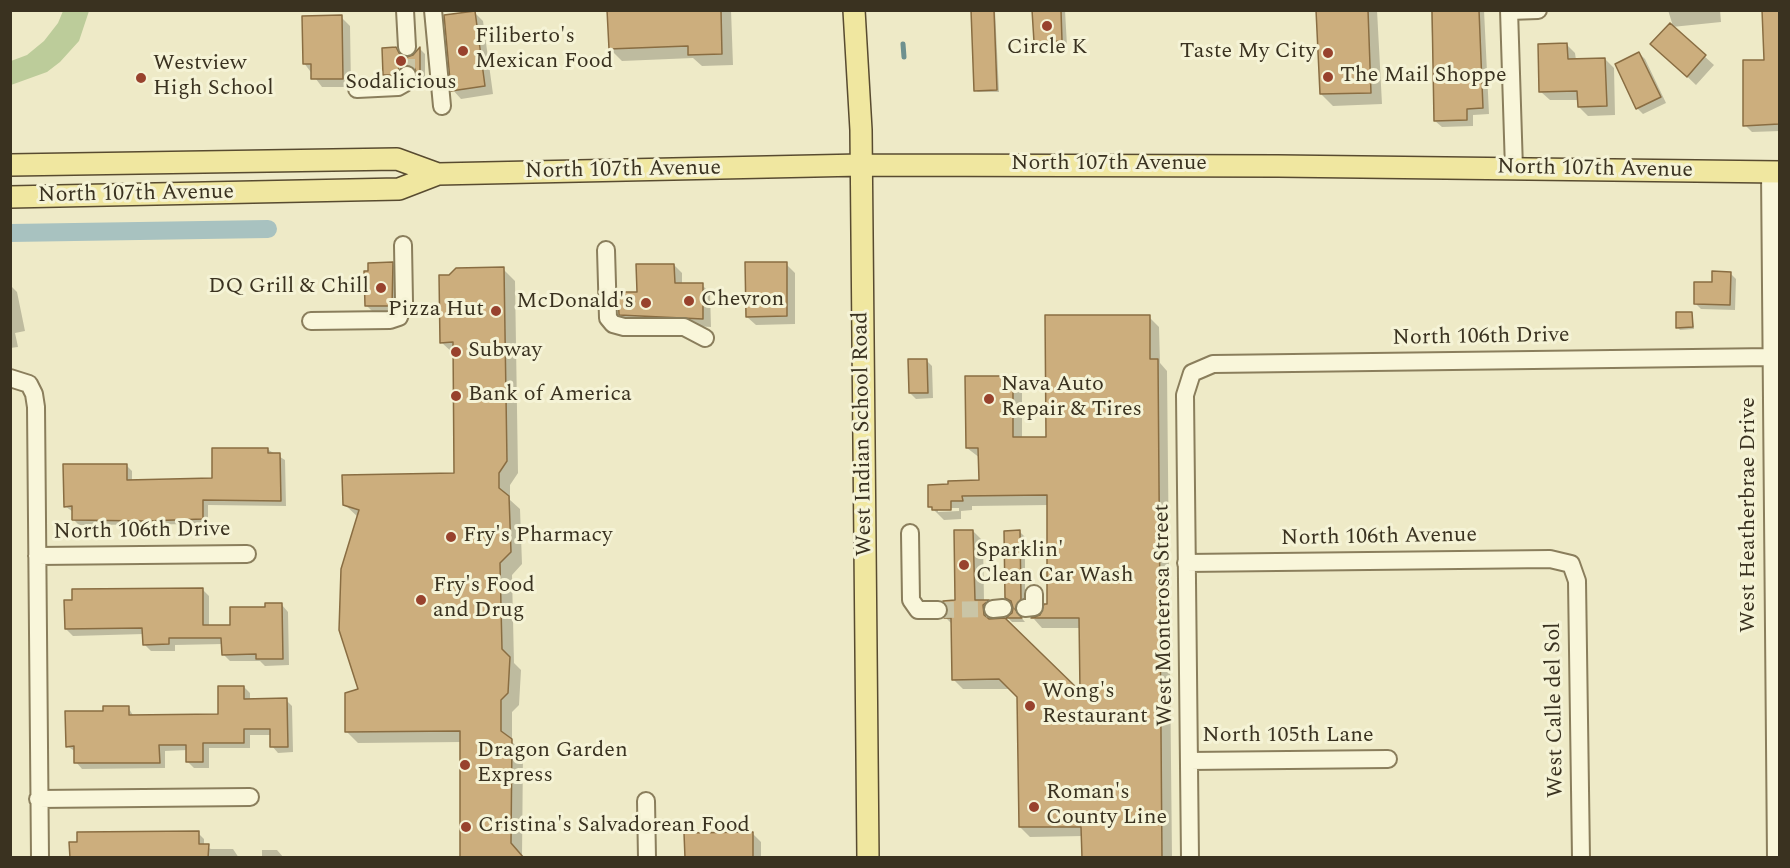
<!DOCTYPE html>
<html>
<head>
<meta charset="utf-8">
<style>
	body { margin:0 }
	#map { position:relative; width:1790px; height:868px; overflow:hidden; background:#eeeac7; font-family:Spectral,serif }
	canvas { display:block }
	.frame { position:absolute; inset:0; border:12px solid #3a3220; pointer-events:none }
</style>
</head>
<body>
<div id="map">
<canvas width="1790" height="868"></canvas>
<div class="frame"></div>
</div>
<script>
const ctx = document.querySelector('canvas').getContext('2d');
ctx.lineJoin = 'round';
function fill(path, color) {
  ctx.fillStyle = color;
  ctx.fill(path, 'evenodd');
}
function poly(rows) {
  const path = new Path2D();
  for (const r of rows) {
    path.moveTo(r[0], r[1]);
    for (let i = 2; i < r.length; i += 2) path.lineTo(r[i], r[i + 1]);
  }
  return path;
}
function strokePath(path, color, width, dash) {
  ctx.strokeStyle = color;
  ctx.lineWidth = width;
  ctx.lineCap = dash ? 'butt' : 'round';
  ctx.setLineDash(dash || []);
  ctx.stroke(path);
}
function write(font, color, halo, rows, align = 'center') {
  ctx.font = font + ' Spectral,serif';
  ctx.lineWidth = 6;
  ctx.setLineDash([]);
  ctx.textBaseline = 'middle';
  ctx.strokeStyle = halo;
  ctx.fillStyle = color;
  for (const [text, x, y, turn = 0] of rows) {
    ctx.save();
    ctx.translate(x, y);
    ctx.rotate((+turn || 0) * Math.PI / 180);
    ctx.textAlign = isNaN(turn) ? turn : align;
    if (halo) ctx.strokeText(text, 0, 0);
    ctx.fillText(text, 0, 0);
    ctx.restore();
  }
}
fill(poly([
	[63,11,89,11,79,41,60,62,47,72,11,85,11,61,27,55,44,41,58,23]
]), '#bccc9a');
fill(poly([
	[609,10,731,10,733,65,702,66,693,58,622,61,610,49],
	[972,10,995,10,999,92,978,92,975,90],
	[1034,10,1065,10,1067,46,1041,47,1035,42],
	[1314,10,1377,10,1382,104,1333,106,1321,94,1318,15],
	[1431,10,1484,10,1489,114,1473,115,1473,126,1442,127,1435,121],
	[1668,10,1720,10,1721,22,1672,27,1714,65,1696,85,1653,44,1672,23],
	[1763,10,1780,10,1780,131,1752,132,1745,125,1765,61],
	[474,12,483,21,493,94,461,99,453,90],
	[341,17,350,26,351,87,322,87,304,63],
	[1567,45,1575,53,1576,60,1605,59,1614,68,1615,115,1588,116,1579,107,1579,100,1550,100,1541,92],
	[396,49,407,59,414,57,420,49,425,54,425,79,417,71,411,70,402,80,390,80,384,75],
	[1639,53,1645,59,1666,103,1643,114,1637,108],
	[392,264,398,270,397,311,372,311,367,306,369,272],
	[786,264,795,273,795,324,756,325,747,317],
	[674,265,682,273,682,285,702,285,710,293,711,327,628,322,620,314,639,293],
	[503,269,515,281,518,473,510,485,510,500,520,509,522,564,512,575,514,663,521,670,519,705,512,712,512,742,523,752,522,857,461,858,462,742,358,743,346,731,360,690,358,517,344,504,455,475,454,354,441,342],
	[1730,273,1736,279,1735,310,1701,309,1695,303,1713,283],
	[10,285,17,292,25,331,15,333,18,347,10,348],
	[1692,313,1694,329,1680,330,1677,327],
	[1149,317,1159,327,1160,363,1167,371,1172,858,1083,858,1083,836,1030,837,1020,827,1019,697,1010,689,963,689,953,679,952,624,946,618,956,602,973,531,983,541,984,601,988,601,998,611,993,616,994,621,1082,695,1081,628,1042,628,1034,619,1041,617,1049,606,1048,505,972,506,972,510,961,511,961,519,944,520,930,506,980,482,980,458,967,448,1012,377,1022,387,1022,439,1048,439],
	[938,508,959,508,959,511,938,512],
	[926,360,932,366,933,398,916,399,910,393],
	[267,449,285,460,286,506,208,505,208,524,79,525,73,519,73,512,65,506,126,465,132,471,132,481,214,480],
	[1020,532,1025,537,1025,604,1019,615,1025,622,1012,622,1008,618,1014,614,1015,607,1006,597],
	[202,589,209,596,209,626,232,626,266,608,282,605,288,612,289,665,265,666,260,661,230,661,223,654,223,644,175,645,175,651,151,651,144,644,144,634,73,636,66,629],
	[244,687,250,693,250,701,286,700,292,706,293,752,278,753,272,746,272,735,250,735,250,748,209,748,209,768,194,768,188,762,188,750,165,751,165,768,82,769,76,762,76,752,67,746,105,712,128,707,134,717,220,715],
	[10,701,12,858,10,858],
	[198,833,204,839,204,846,211,849,233,849,239,858,71,858],
	[752,833,761,842,761,858,686,858],
	[262,850,277,850,284,858,262,858]
]), '#0003');
strokePath(poly([
	[903,44,904,57]
]), '#6e918f', 5);
strokePath(poly([
	[10,233,268,229]
]), '#a8c2c0', 18);
const building = poly([
	[607,10,721,10,722,54,688,55,688,46,609,49,607,10],
	[971,10,994,10,997,90,974,91,971,10],
	[1032,10,1061,10,1062,41,1034,42,1032,10],
	[1316,10,1368,10,1371,93,1320,94,1316,10],
	[1432,10,1479,10,1483,108,1467,109,1467,120,1434,121,1432,10],
	[1762,10,1779,10,1779,124,1743,126,1743,60,1764,60,1762,10],
	[475,11,485,86,451,91,444,15,475,11],
	[342,15,343,79,311,79,311,64,303,64,302,16,342,15],
	[1670,23,1706,55,1687,77,1650,44,1670,23],
	[1567,43,1568,59,1605,58,1607,106,1578,107,1577,91,1539,92,1538,44,1567,43],
	[396,47,399,53,407,57,413,55,420,47,420,74,417,74,414,67,405,65,399,68,396,75,383,75,382,48,396,47],
	[1639,52,1661,97,1636,109,1615,64,1639,52],
	[393,262,392,306,365,306,364,271,368,271,368,263,393,262],
	[745,262,787,262,787,316,746,317,745,262],
	[636,264,674,264,675,283,703,283,703,319,619,315,618,292,637,292,636,264],
	[504,267,507,461,499,473,499,488,509,496,511,552,500,563,502,649,510,657,508,693,501,700,501,731,512,739,511,843,524,858,460,858,460,731,345,732,345,693,358,689,339,630,341,569,359,510,343,505,342,475,454,473,453,342,440,343,439,275,449,275,456,268,504,267],
	[1712,271,1731,272,1730,305,1694,304,1694,282,1712,282,1712,271],
	[1676,312,1692,312,1693,327,1676,328,1676,312],
	[1045,315,1150,315,1150,359,1158,359,1162,858,1082,858,1081,827,1019,827,1017,697,999,679,952,680,951,618,944,618,948,609,943,601,955,600,954,530,973,530,975,600,989,600,983,605,984,615,989,619,1005,618,1080,691,1079,618,1031,618,1040,615,1044,604,1047,604,1047,495,962,496,963,501,951,501,951,510,932,510,932,507,928,507,928,485,948,484,948,481,979,480,978,448,966,448,965,376,1013,376,1013,437,1046,437,1045,315],
	[908,359,927,359,928,393,909,393,908,359],
	[212,448,268,448,268,453,280,453,281,501,203,500,203,519,146,521,72,520,72,506,64,507,63,464,127,464,127,480,212,478,212,448],
	[1020,530,1021,599,1015,609,1022,618,1006,618,1012,613,1013,608,1011,601,1005,598,1004,531,1020,530],
	[203,588,203,625,230,625,230,607,265,607,265,603,282,603,283,659,256,659,256,654,222,655,221,638,169,638,169,644,143,645,142,628,65,629,64,600,72,600,72,589,203,588],
	[218,686,244,686,244,699,287,698,288,747,270,747,270,729,244,729,244,743,203,743,203,762,186,762,186,745,159,745,160,763,74,763,74,746,66,747,65,711,103,711,103,706,129,706,129,715,218,714,218,686],
	[199,831,199,844,209,844,208,858,70,858,69,842,77,842,77,832,199,831],
	[753,832,753,858,685,858,684,833,753,832]
]);
fill(building, '#ccae7d');
strokePath(building, '#896d42', 1.5);
strokePath(poly([
	[407,75,407,47],
	[938,610,993,609]
]), '#cac5a6', 16, [16, 8]);
const minor = poly([
	[405,10,407,47],
	[433,10,442,106],
	[1509,10,1514,169],
	[1509,11,1538,10],
	[357,89,398,87,405,83,407,75],
	[1770,172,1776,858],
	[606,250,608,318,613,324,624,327,684,327,705,338],
	[311,321,390,320,399,317,404,302,403,245],
	[10,378,29,384,34,394,36,407,40,858],
	[910,533,911,600,918,610,938,610],
	[37,556,247,554],
	[1186,563,1550,559,1571,564,1577,581,1581,858],
	[1025,608,1034,607,1034,594],
	[993,609,1003,608],
	[1189,761,1388,759],
	[38,799,250,797],
	[646,801,647,858],
	[1190,858,1185,395,1192,373,1213,364,1772,357]
]);
const major = poly([
	[854,10,861,130,868,858],
	[10,165,397,159,438,174,861,165,1278,166,1780,172],
	[10,197,399,189,438,174]
]);
strokePath(minor, '#8a7e5c', 20);
strokePath(major, '#584b30', 24);
strokePath(minor, '#f9f6da', 16);
strokePath(major, '#f0e7a0', 21);
for (const [x, y, r, color] of [
	[1047,26,6,"#98422d"],
	[463,51,6,"#98422d"],
	[1328,53,6,"#98422d"],
	[401,61,6,"#98422d"],
	[1328,77,6,"#98422d"],
	[141,78,6,"#98422d"],
	[381,288,6,"#98422d"],
	[689,301,6,"#98422d"],
	[646,303,6,"#98422d"],
	[496,311,6,"#98422d"],
	[456,352,6,"#98422d"],
	[456,396,6,"#98422d"],
	[989,399,6,"#98422d"],
	[451,537,6,"#98422d"],
	[964,565,6,"#98422d"],
	[421,600,6,"#98422d"],
	[1030,706,6,"#98422d"],
	[465,765,6,"#98422d"],
	[1034,807,6,"#98422d"],
	[466,827,6,"#98422d"]
]) {
  const dot = new Path2D();
  dot.arc(x, y, r, 0, 2 * Math.PI);
  ctx.fillStyle = color;
  ctx.fill(dot);
  strokePath(dot, '#f5f3d6', 2);
}
write('22px', '#3a3220', '#f5f3d6', [
	["Filiberto's",475,38],
	["Mexican Food",475,63],
	["Circle K",1047,49,"center"],
	["Taste My City",1316,53,"right"],
	["Westview",153,65],
	["High School",153,90],
	["The Mail Shoppe",1340,77],
	["Sodalicious",401,84,"center"],
	["DQ Grill & Chill",369,288,"right"],
	["Chevron",701,301],
	["McDonald's",634,303,"right"],
	["Pizza Hut",484,311,"right"],
	["Subway",468,352],
	["Nava Auto",1001,386],
	["Repair & Tires",1001,411],
	["Bank of America",468,396],
	["Fry's Pharmacy",463,537],
	["Sparklin'",976,552],
	["Clean Car Wash",976,577],
	["Fry's Food",433,587],
	["and Drug",433,612],
	["Wong's",1042,693],
	["Restaurant",1042,718],
	["Dragon Garden",477,752],
	["Express",477,777],
	["Roman's",1046,794],
	["County Line",1046,819],
	["Cristina's Salvadorean Food",478,827]
], 'left');
write('22px', '#3a3220', '#f5f3d6', [
	["North 107th Avenue",1109,165],
	["North 107th Avenue",1595,170,1],
	["North 107th Avenue",623,171,-1],
	["North 107th Avenue",136,195,-1],
	["North 106th Drive",1481,338,-1],
	["West Indian School Road",864,434,-91],
	["West Heatherbrae Drive",1750,515,-90],
	["North 106th Drive",142,532,-1],
	["North 106th Avenue",1379,538,-1],
	["West Monterosa Street",1165,615,-91],
	["West Calle del Sol",1556,710,-91],
	["North 105th Lane",1288,737]
]);
</script>
</body>
</html>
